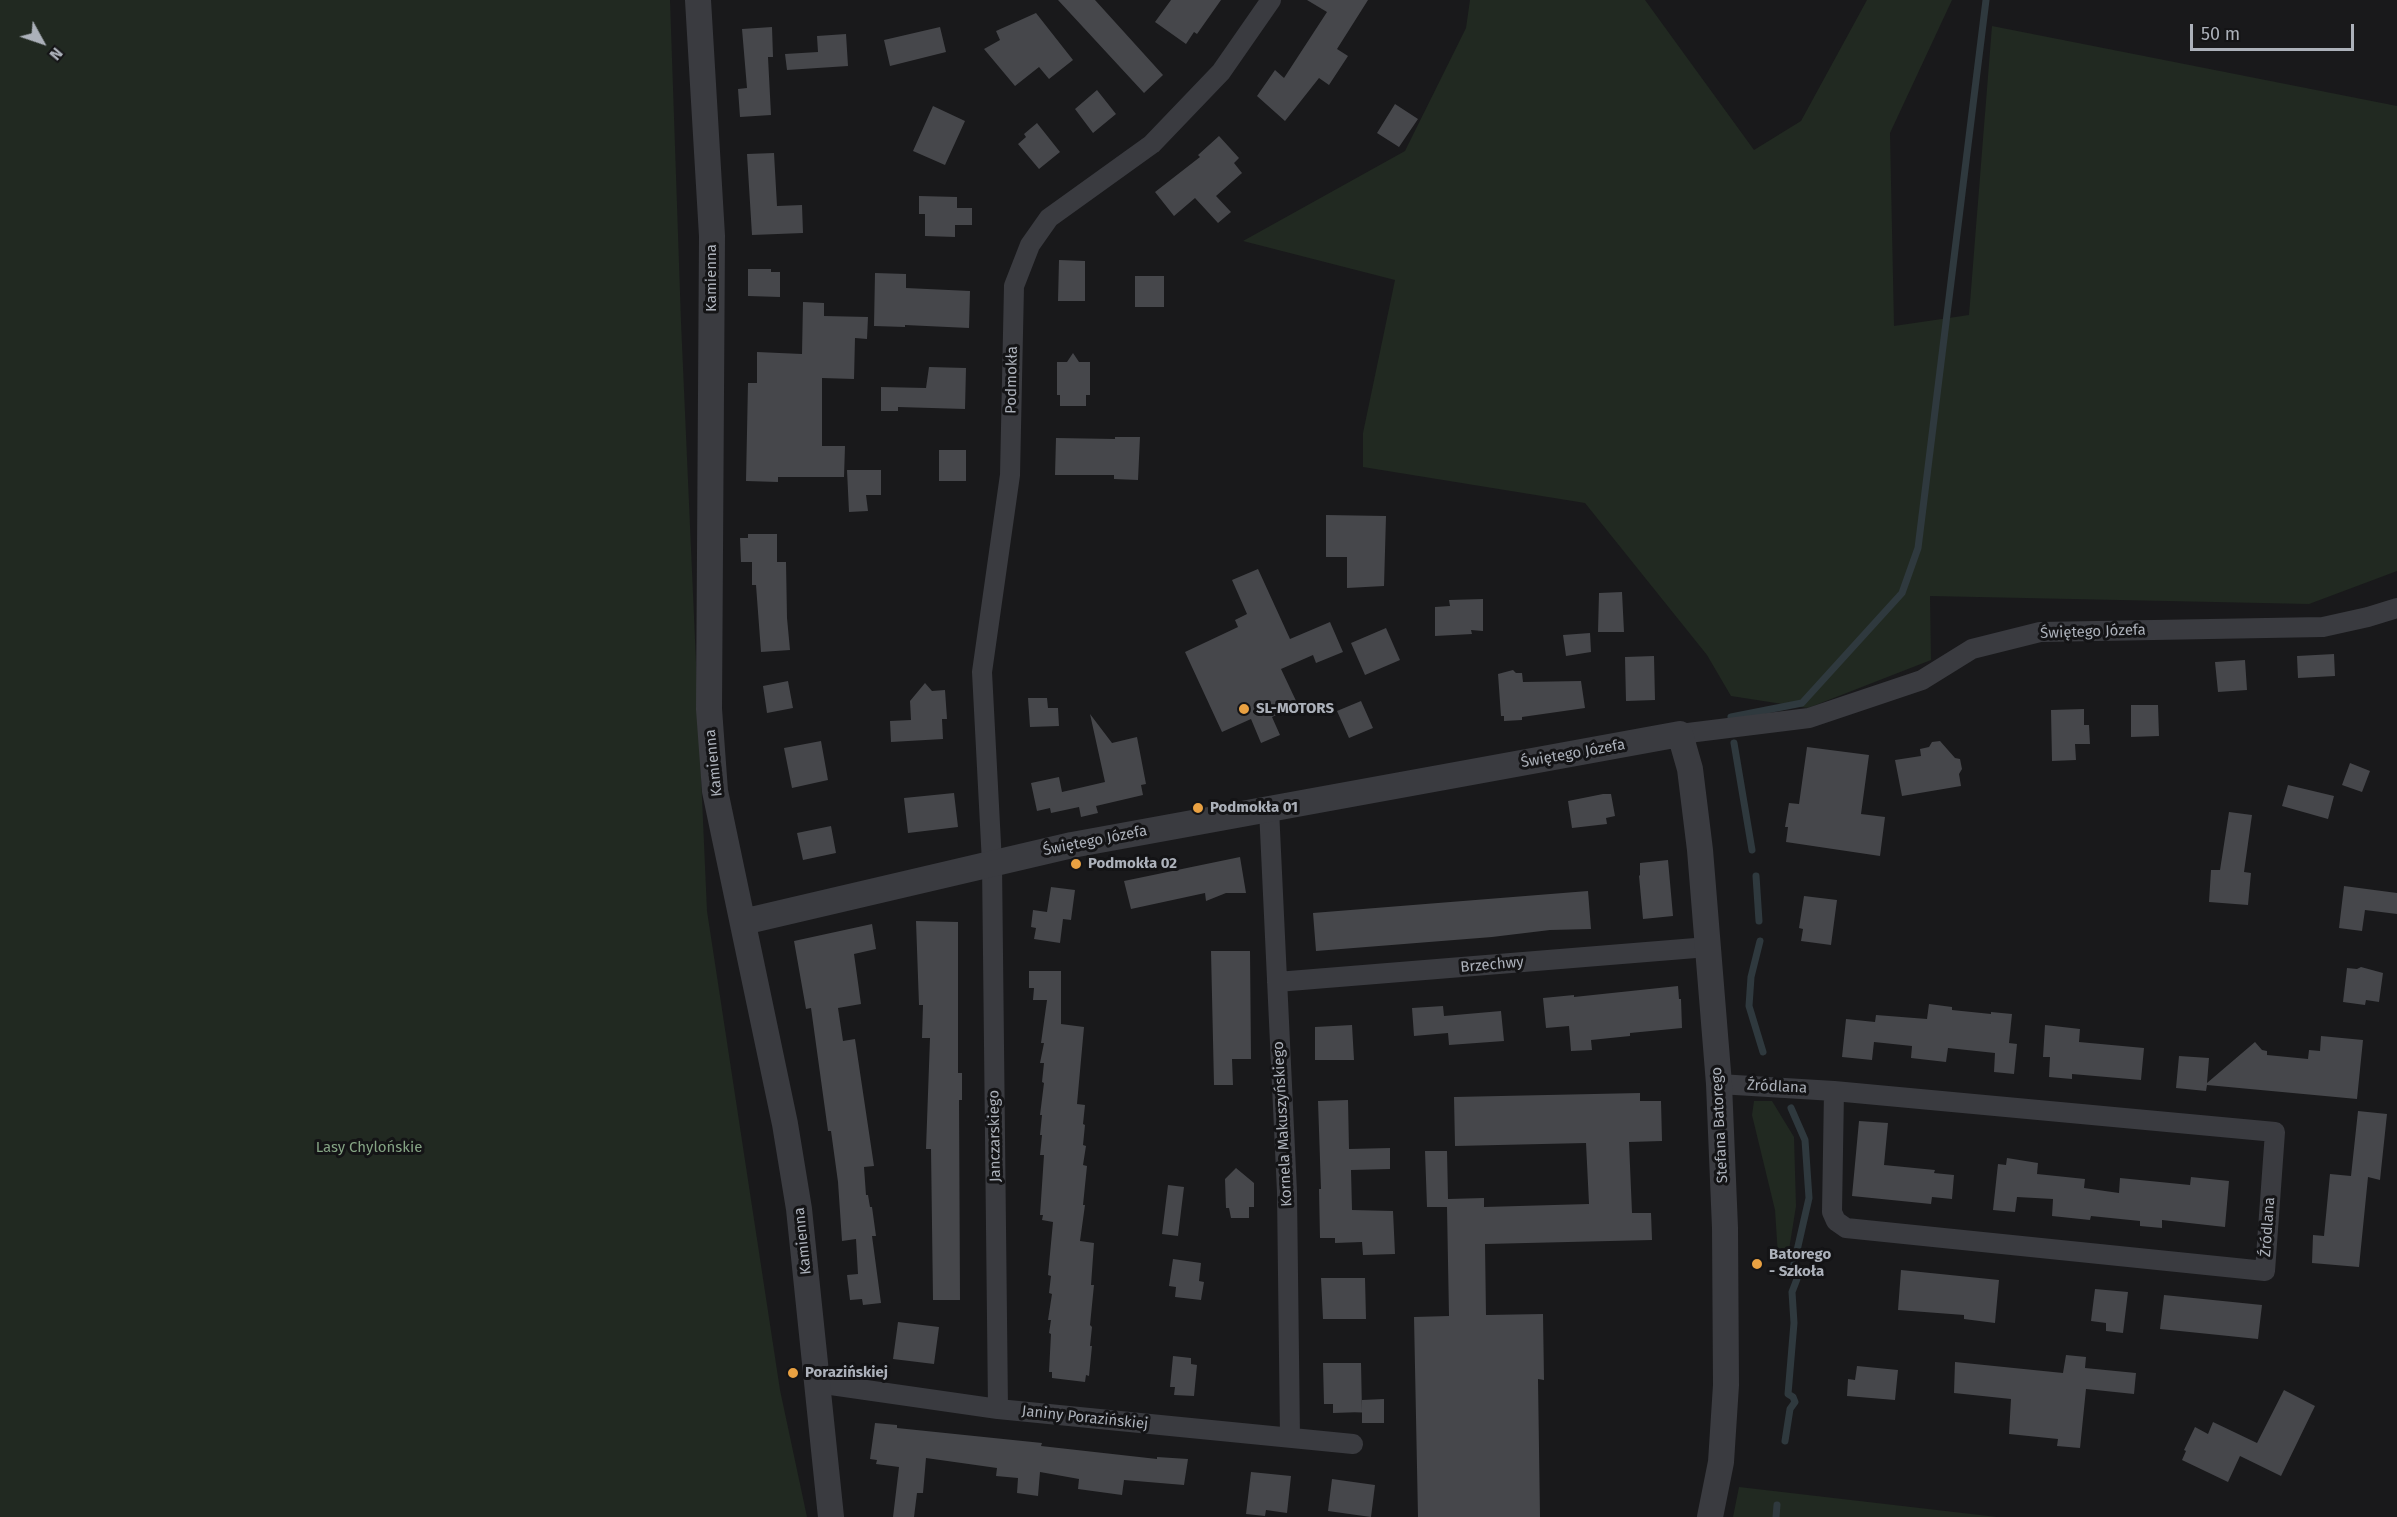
<!DOCTYPE html>
<html>
<head>
<meta charset="utf-8">
<style>
	body { margin:0 }
	#map { position:relative; width:2397px; height:1517px; overflow:hidden; background:#19191b; font-family:"Fira Sans",sans-serif }
	canvas { display:block }
	.north { position:absolute; left:12px; top:12px; width:60px; height:60px; -webkit-text-stroke:4px #141416; paint-order:stroke; rotate:130deg; font-size:16px; font-weight:700; line-height:24px; text-align:center; color:#acb1ba }
	.north::after { content:''; display:block; margin:auto; width:21px; height:27px; background:#acb1ba; clip-path:polygon(50% 0,100% 100%,50% 72%,0 100%) }
	.scale { position:absolute; left:2190px; top:24px; width:164px; height:27px; box-sizing:border-box; border:3px solid #acb1ba; border-top:0; padding-left:8px; font-size:18px; line-height:21px; white-space:nowrap; color:#acb1ba; -webkit-text-stroke:4px #141416; paint-order:stroke }
</style>
</head>
<body>
<div id="map">
<canvas width="2397" height="1517"></canvas>
<div class="north">N</div>
<div class="scale">50 m</div>
</div>
<script>
const ctx = document.querySelector('canvas').getContext('2d');
ctx.lineJoin = 'round';
function fill(path, color) {
  ctx.fillStyle = color;
  ctx.fill(path, 'evenodd');
}
function poly(rows) {
  const path = new Path2D();
  for (const r of rows) {
    path.moveTo(r[0], r[1]);
    for (let i = 2; i < r.length; i += 2) path.lineTo(r[i], r[i + 1]);
  }
  return path;
}
function strokePath(path, color, width, dash) {
  ctx.strokeStyle = color;
  ctx.lineWidth = width;
  ctx.lineCap = dash ? 'butt' : 'round';
  ctx.setLineDash(dash || []);
  ctx.stroke(path);
}
function write(font, color, halo, rows, align = 'center') {
  ctx.font = font + ' "Fira Sans",sans-serif';
  ctx.lineWidth = 6;
  ctx.setLineDash([]);
  ctx.textBaseline = 'middle';
  ctx.strokeStyle = halo;
  ctx.fillStyle = color;
  for (const [text, x, y, turn = 0] of rows) {
    ctx.save();
    ctx.translate(x, y);
    ctx.rotate((+turn || 0) * Math.PI / 180);
    ctx.textAlign = isNaN(turn) ? turn : align;
    if (halo) ctx.strokeText(text, 0, 0);
    ctx.fillText(text, 0, 0);
    ctx.restore();
  }
}
fill(poly([
	[0,0,670,0,681,322,707,911,780,1390,807,1517,0,1517],
	[1470,0,1645,0,1754,150,1801,121,1867,0,1952,0,1890,133,1894,326,1969,315,1992,26,2397,106,2397,571,2309,604,1930,596,1931,660,1808,708,1731,696,1707,655,1585,503,1363,467,1363,433,1395,280,1243,241,1405,151,1466,28],
	[1754,1101,1772,1101,1794,1137,1796,1206,1788,1256,1778,1256,1775,1210,1752,1115],
	[1739,1487,1997,1517,1733,1517]
]), '#212921');
strokePath(poly([
	[1731,717,1802,703,1902,593,1918,548,1986,0],
	[1734,743,1752,850],
	[1756,876,1759,921],
	[1760,941,1751,977,1749,1006,1763,1052],
	[1785,1441,1790,1409,1795,1402,1793,1397,1788,1394,1794,1323,1792,1292,1797,1279,1793,1268,1809,1198,1805,1140,1791,1108],
	[1776,1517,1777,1505]
]), '#2f393e', 7);
fill(poly([
	[1058,0,1095,0,1163,75,1144,93],
	[1171,0,1221,0,1197,34,1194,32,1186,44,1155,22],
	[1307,0,1368,0,1337,49,1348,56,1329,85,1319,78,1285,121,1257,96,1275,70,1284,78,1327,12],
	[1036,13,1073,60,1049,79,1039,67,1015,86,984,49,1000,40,996,31],
	[772,27,773,57,768,57,771,115,740,117,738,89,747,88,742,29],
	[940,27,946,52,890,66,884,40],
	[846,34,848,66,787,70,785,54,818,52,817,36],
	[1097,90,1116,114,1093,133,1075,109],
	[1395,104,1418,119,1399,147,1377,133],
	[933,106,965,121,945,165,913,151],
	[1037,123,1060,152,1039,169,1018,144,1026,137,1024,134],
	[1219,136,1239,158,1234,163,1242,173,1216,196,1231,212,1218,223,1195,198,1174,216,1155,192,1200,157,1198,155],
	[774,153,777,206,802,205,803,233,752,235,747,154],
	[919,196,957,197,957,208,972,208,972,225,955,225,955,237,925,236,925,214,919,214],
	[1059,260,1085,261,1085,301,1058,301],
	[748,269,771,269,771,272,780,272,780,297,748,296],
	[875,273,906,274,906,288,970,291,969,328,905,325,905,327,874,326],
	[1135,276,1164,276,1164,307,1135,307],
	[803,302,824,303,824,316,868,317,867,339,855,338,854,379,822,378,822,446,845,446,844,477,778,477,778,482,746,481,748,383,757,383,757,352,802,354],
	[1073,353,1079,362,1090,362,1090,395,1086,395,1086,406,1060,406,1060,395,1057,395,1057,362,1067,362],
	[929,367,966,368,965,409,898,407,898,411,881,411,881,387,926,388],
	[1115,437,1140,437,1138,480,1114,479,1114,475,1055,475,1056,438,1115,439],
	[939,450,966,450,966,481,939,481],
	[847,470,881,470,881,495,866,495,868,511,849,512],
	[1326,515,1386,516,1384,586,1347,588,1347,557,1326,557],
	[748,534,777,534,777,562,786,562,787,618,790,650,761,652,756,585,752,585,752,562,741,562,740,538,748,538],
	[1258,569,1290,639,1330,622,1343,652,1316,663,1313,655,1281,669,1298,705,1272,717,1280,735,1261,743,1251,719,1222,732,1185,652,1238,627,1235,620,1247,614,1232,580],
	[1622,592,1624,632,1598,632,1599,593],
	[1483,599,1483,631,1471,630,1472,634,1435,636,1435,607,1450,606,1449,600],
	[1386,628,1400,660,1365,675,1351,643],
	[1590,633,1591,652,1566,656,1563,635],
	[2334,654,2335,676,2298,678,2297,656],
	[1654,656,1655,700,1626,701,1625,657],
	[2245,660,2247,690,2218,692,2215,662],
	[1513,670,1516,673,1522,673,1523,682,1581,681,1585,708,1522,717,1522,720,1504,721,1504,716,1501,716,1498,674],
	[788,681,793,708,767,713,763,686],
	[925,683,932,691,945,690,947,719,942,719,943,739,891,742,890,721,911,720,910,701],
	[1028,698,1047,698,1048,708,1058,708,1059,726,1030,727],
	[1361,701,1373,728,1349,738,1337,711],
	[2131,705,2158,705,2159,736,2131,737],
	[2084,709,2084,725,2089,725,2090,744,2075,744,2076,760,2052,761,2051,710],
	[1090,714,1112,743,1137,737,1146,784,1141,785,1143,795,1096,806,1098,813,1081,817,1079,807,1051,813,1050,808,1037,811,1031,783,1059,777,1062,792,1105,782],
	[821,741,828,780,792,788,784,748],
	[1940,741,1955,758,1960,759,1962,769,1959,774,1961,786,1902,796,1895,760,1921,756,1920,749,1929,747,1932,742],
	[1807,747,1869,755,1861,814,1885,817,1880,856,1786,842,1788,827,1785,827,1789,803,1799,804],
	[2350,763,2370,771,2362,792,2342,785],
	[2288,785,2334,796,2328,819,2282,806],
	[954,793,958,827,908,833,904,798],
	[1603,794,1611,794,1615,816,1606,818,1607,824,1572,828,1568,801],
	[2229,812,2252,815,2244,872,2251,873,2248,905,2209,902,2211,870,2220,870],
	[831,826,836,853,803,860,797,833],
	[1240,857,1246,893,1226,893,1206,901,1205,893,1131,909,1124,881],
	[1668,860,1673,916,1643,919,1639,876,1640,875,1640,863],
	[2344,886,2397,893,2397,914,2365,910,2362,931,2339,928],
	[1051,887,1075,890,1071,920,1063,919,1060,943,1034,939,1036,928,1031,927,1033,910,1047,912],
	[1588,891,1591,929,1550,930,1492,937,1316,951,1313,913],
	[1804,896,1837,900,1831,945,1801,941,1803,929,1799,928],
	[916,921,958,922,958,1073,962,1073,962,1100,959,1100,960,1300,933,1300,931,1149,926,1149,930,1038,922,1038,923,1005,919,1005],
	[872,924,876,949,854,954,861,1004,838,1008,843,1041,855,1039,874,1166,864,1167,866,1195,868,1195,870,1207,872,1207,876,1236,872,1236,881,1303,863,1305,862,1299,850,1300,847,1275,858,1274,856,1239,842,1241,838,1182,831,1131,828,1131,811,1008,806,1009,794,941],
	[1211,951,1250,951,1251,1059,1232,1059,1233,1085,1214,1085],
	[2361,967,2383,973,2379,1002,2366,1000,2365,1005,2343,1002,2347,968,2357,969],
	[1029,971,1061,971,1061,1024,1084,1027,1077,1104,1085,1105,1083,1124,1085,1125,1083,1145,1086,1146,1083,1165,1087,1166,1083,1205,1085,1205,1080,1241,1094,1243,1091,1285,1094,1285,1090,1325,1092,1327,1090,1346,1092,1346,1089,1376,1086,1375,1085,1382,1052,1378,1052,1372,1049,1372,1051,1334,1049,1333,1051,1320,1048,1320,1052,1294,1049,1293,1051,1276,1048,1275,1053,1222,1042,1220,1043,1215,1040,1215,1044,1155,1040,1155,1042,1135,1040,1135,1042,1115,1040,1115,1044,1083,1042,1082,1044,1063,1040,1063,1044,1043,1041,1043,1047,1000,1033,1000,1034,988,1029,988],
	[1678,986,1679,999,1681,999,1682,1028,1630,1033,1630,1036,1591,1040,1592,1050,1571,1051,1569,1026,1546,1028,1543,998,1574,995,1574,997],
	[1929,1004,1952,1007,1952,1010,1991,1014,1991,1012,2012,1014,2009,1043,2017,1044,2014,1074,1994,1072,1995,1053,1948,1048,1946,1062,1911,1058,1912,1046,1874,1042,1872,1060,1842,1057,1846,1019,1875,1022,1876,1015,1927,1019],
	[1443,1006,1444,1016,1501,1011,1504,1041,1449,1045,1448,1033,1414,1036,1412,1008],
	[1352,1025,1354,1060,1315,1060,1315,1027],
	[2045,1025,2080,1029,2079,1042,2144,1048,2141,1080,2072,1074,2072,1079,2049,1077,2050,1057,2043,1057],
	[2321,1036,2363,1040,2357,1099,2207,1085,2206,1091,2176,1088,2179,1056,2209,1058,2207,1083,2255,1042,2262,1050,2267,1051,2267,1055,2308,1059,2309,1050,2320,1051],
	[1640,1093,1640,1101,1661,1101,1662,1141,1629,1142,1632,1213,1651,1213,1652,1240,1485,1244,1486,1315,1543,1314,1544,1380,1538,1379,1540,1517,1418,1517,1414,1317,1449,1316,1447,1207,1427,1207,1425,1151,1447,1151,1448,1199,1484,1198,1484,1207,1589,1204,1586,1143,1455,1146,1454,1097],
	[1348,1100,1349,1149,1390,1148,1390,1169,1351,1170,1352,1210,1393,1211,1395,1254,1363,1255,1362,1242,1335,1243,1335,1238,1320,1238,1319,1189,1321,1189,1318,1101],
	[2358,1111,2387,1114,2380,1180,2368,1177,2359,1267,2312,1263,2313,1235,2324,1236,2330,1174,2351,1176],
	[1859,1121,1888,1123,1884,1165,1935,1170,1934,1173,1954,1175,1952,1199,1932,1197,1931,1204,1852,1196],
	[2007,1158,2038,1163,2037,1174,2085,1179,2084,1188,2119,1193,2120,1178,2190,1185,2191,1177,2229,1181,2225,1227,2162,1220,2162,1228,2140,1226,2140,1221,2091,1216,2090,1220,2052,1216,2053,1199,2017,1197,2015,1212,1993,1210,1998,1164,2006,1165],
	[1236,1168,1254,1183,1254,1207,1249,1207,1249,1218,1231,1218,1229,1208,1226,1208,1225,1179],
	[1168,1185,1184,1187,1178,1236,1162,1234],
	[1173,1259,1201,1263,1199,1281,1204,1282,1201,1300,1175,1297,1176,1287,1169,1286],
	[1901,1270,1999,1280,1995,1323,1964,1319,1964,1315,1898,1310],
	[1321,1278,1365,1278,1366,1319,1323,1319],
	[2095,1289,2128,1292,2123,1333,2106,1331,2106,1323,2091,1321],
	[2164,1295,2262,1305,2258,1339,2160,1329],
	[898,1322,939,1327,934,1364,893,1359],
	[2066,1355,2086,1357,2085,1368,2136,1373,2134,1394,2086,1389,2080,1448,2057,1446,2058,1439,2009,1434,2011,1399,1954,1393,1955,1362,2063,1373],
	[1173,1356,1191,1358,1191,1364,1197,1365,1194,1396,1174,1395,1175,1387,1170,1387],
	[1323,1363,1361,1363,1362,1412,1333,1413,1333,1404,1324,1404],
	[1857,1366,1898,1370,1895,1400,1847,1396,1848,1379,1855,1380],
	[2284,1390,2315,1406,2281,1476,2240,1456,2228,1482,2182,1460,2186,1451,2184,1450,2195,1427,2208,1434,2213,1422,2257,1443],
	[1384,1399,1384,1423,1362,1423,1362,1400],
	[875,1423,897,1425,897,1428,1042,1443,1041,1446,1157,1459,1157,1457,1188,1459,1184,1485,1124,1480,1122,1495,1078,1489,1079,1479,1040,1472,1038,1496,1017,1493,1018,1478,996,1476,997,1468,926,1458,923,1493,917,1493,914,1517,893,1517,899,1467,876,1464,877,1460,870,1459],
	[1251,1472,1291,1476,1287,1513,1266,1510,1265,1516,1246,1514],
	[1332,1479,1375,1485,1371,1517,1328,1511]
]), '#46474b');
strokePath(poly([
	[1680,734,1809,718,1922,680,1972,649,2040,632,2323,627,2368,617,2397,608],
	[1269,809,1287,1192,1290,1438],
	[1277,982,1708,947],
	[1719,1084,1834,1091,2275,1132,2265,1271,1846,1228,1836,1221,1832,1212,1834,1091],
	[818,1386,831,1385,998,1409,1353,1444],
	[998,1409,992,863,982,672,1010,475,1014,286,1030,245,1049,218,1152,144,1221,72,1271,0]
]), '#3a3b40', 20);
strokePath(poly([
	[698,0,712,236,709,709,715,791,785,1124,799,1209,831,1517],
	[743,922,1072,845,1680,734,1690,769,1700,850,1719,1084,1725,1228,1726,1385,1721,1462,1710,1517]
]), '#3a3b40', 26);
for (const [x, y, r, color] of [
	[1244,709,6,"#e9a142"],
	[1198,808,6,"#e9a142"],
	[1076,864,6,"#e9a142"],
	[1757,1264,6,"#e9a142"],
	[793,1373,6,"#e9a142"]
]) {
  const dot = new Path2D();
  dot.arc(x, y, r, 0, 2 * Math.PI);
  ctx.fillStyle = color;
  ctx.fill(dot);
  strokePath(dot, '#141416', 2);
}
write('15px', '#acb1ba', '#141416', [
	["Kamienna",712,278,-90],
	["Podmokła",1012,380,-89],
	["Świętego Józefa",2093,632,-2],
	["Świętego Józefa",1573,754,-10],
	["Kamienna",714,763,-96],
	["Świętego Józefa",1095,841,-11],
	["Brzechwy",1492,965,-5],
	["Źródlana",1777,1087,3],
	["Kornela Makuszyńskiego",1283,1124,-93],
	["Stefana Batorego",1720,1125,-93],
	["Janczarskiego",995,1136,-91],
	["Źródlana",2268,1227,-86],
	["Kamienna",803,1241,-96],
	["Janiny Porazińskiej",1085,1418,6]
]);
write('bold 15px', '#acb1ba', '#141416', [
	["SL-MOTORS",1256,709],
	["Podmokła 01",1210,808],
	["Podmokła 02",1088,864],
	["Batorego",1769,1255],
	["- Szkoła",1769,1272],
	["Porazińskiej",805,1373]
], 'left');
write('15px', '#85a484', '#141416', [
	["Lasy Chylońskie",369,1148]
]);
</script>
</body>
</html>
